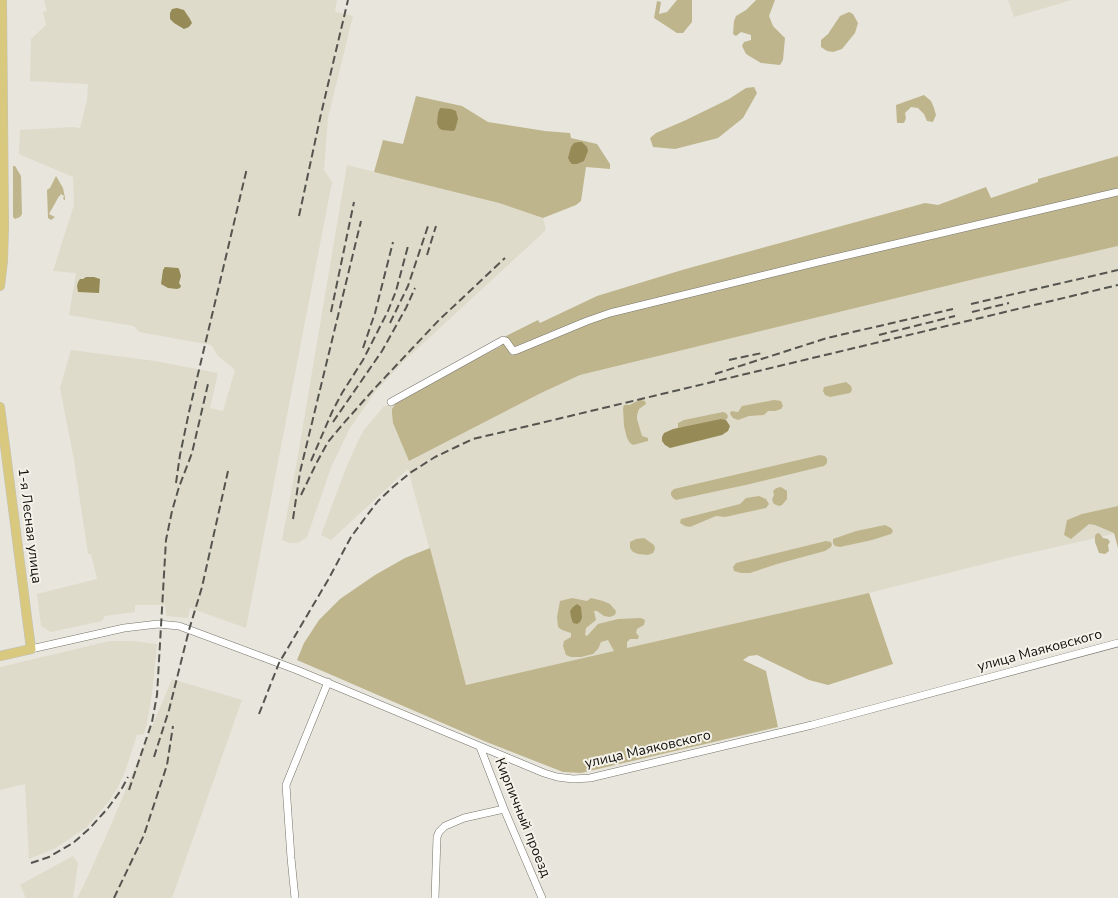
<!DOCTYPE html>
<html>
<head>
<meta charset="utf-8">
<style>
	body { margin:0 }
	canvas { display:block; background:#e7e5dc }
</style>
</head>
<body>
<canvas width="1118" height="898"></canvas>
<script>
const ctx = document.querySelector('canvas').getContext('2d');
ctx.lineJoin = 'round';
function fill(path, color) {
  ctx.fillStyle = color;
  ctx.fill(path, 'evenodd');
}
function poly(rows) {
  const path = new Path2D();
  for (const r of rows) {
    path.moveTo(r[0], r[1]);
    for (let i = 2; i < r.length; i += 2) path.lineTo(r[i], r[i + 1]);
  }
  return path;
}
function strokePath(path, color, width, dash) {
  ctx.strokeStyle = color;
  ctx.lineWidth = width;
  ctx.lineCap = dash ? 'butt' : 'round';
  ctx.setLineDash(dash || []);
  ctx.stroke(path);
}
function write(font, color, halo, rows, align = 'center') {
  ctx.font = font + ' "Nunito Sans",sans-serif';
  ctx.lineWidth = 4;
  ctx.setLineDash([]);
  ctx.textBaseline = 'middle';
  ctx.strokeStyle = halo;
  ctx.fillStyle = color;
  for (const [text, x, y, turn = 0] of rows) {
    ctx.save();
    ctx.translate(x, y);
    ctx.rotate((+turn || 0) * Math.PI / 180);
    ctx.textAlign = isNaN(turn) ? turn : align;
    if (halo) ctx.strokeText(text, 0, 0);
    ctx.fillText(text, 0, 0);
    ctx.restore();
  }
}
fill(poly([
	[44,0,337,0,335,12,353,16,328,118,324,170,332,182,246,628,190,608,188,618,166,616,165,605,135,605,135,612,105,616,102,621,51,632,41,626,37,594,97,579,91,554,88,554,74,460,60,388,71,350,155,361,218,373,210,408,223,411,235,370,218,356,211,345,139,332,134,326,69,315,76,273,53,271,74,205,73,177,19,154,20,130,74,127,80,128,87,100,88,84,30,81,31,39,46,25,43,12,47,11],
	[1008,0,1072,0,1014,17],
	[347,165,499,203,543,218,546,230,403,362,375,392,350,428,332,465,307,537,298,543,290,543,282,540,297,461],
	[1118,246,1118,533,1016,556,869,593,466,685,408,469,331,540,321,535,344,473,358,441,364,430,384,406,394,405,392,409,539,394,580,375,979,278],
	[110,641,132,641,157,644,153,686,147,724,144,734,137,735,126,769,118,787,109,801,87,827,54,849,29,859,25,784,0,790,0,667],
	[172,679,242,700,172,898,77,898,83,887,108,832],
	[73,856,78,863,73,898,26,898,20,885]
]), '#dfdbca');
fill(poly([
	[677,0,692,0,692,22,683,33,677,33,654,18,657,1,661,2,659,14,667,12],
	[756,0,775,0,769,16,773,26,785,38,783,60,780,65,761,63,746,54,742,46,744,42,751,40,751,35,741,32,736,36,733,34,734,21,736,16,746,10],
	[849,12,853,14,858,23,855,33,842,49,833,52,827,51,821,47,821,40,828,34,840,16],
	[754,87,757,93,743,118,718,138,675,149,653,147,650,138,656,133,686,120,729,99,746,88],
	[924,95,931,101,934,108,936,115,933,122,927,121,924,114,918,108,911,107,905,113,906,118,904,123,897,123,896,105],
	[416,96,462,106,488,122,545,131,570,133,571,138,597,144,610,164,610,169,586,167,581,201,576,205,543,218,499,203,374,172,383,140,403,144],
	[1118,156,1118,246,979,278,580,375,539,394,409,461,393,423,392,414,392,409,398,400,501,346,506,336,538,320,540,323,597,296,682,270,925,203,938,205,986,187,991,198,1038,182,1038,179],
	[13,166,15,166,21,176,22,214,20,217,15,219,13,217],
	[56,176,63,188,65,198,65,200,63,199,64,196,61,194,58,198,49,214,55,217,51,220,48,218,47,190,50,188],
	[846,382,851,386,852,390,850,393,830,397,825,395,823,391,824,387],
	[641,400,645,401,646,404,639,409,637,415,637,419,642,436,648,438,648,441,633,445,630,443,627,438,624,426,623,408,624,405,630,405,635,402],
	[774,400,781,401,783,406,781,409,775,411,768,411,764,415,749,416,738,420,733,418,730,414,731,411,738,412,742,406],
	[723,412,726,413,728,416,727,419,719,422,678,428,678,423,684,420],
	[820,455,825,456,827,459,827,463,824,466,750,484,676,500,673,498,671,495,671,492,674,489],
	[781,487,787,491,787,499,782,505,779,506,774,504,772,500,774,495,773,491,776,488],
	[759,496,766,499,769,504,766,508,725,517,716,516,690,527,685,526,680,523,681,519,740,504,746,498],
	[1118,506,1118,548,1114,533,1095,525,1089,524,1071,539,1064,535,1067,520,1082,514],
	[885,525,891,528,893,531,891,534,872,540,840,547,835,546,833,543,833,539,856,531],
	[1099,533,1103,538,1108,539,1110,542,1108,545,1109,551,1105,554,1099,553,1095,542,1095,536,1096,534],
	[644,538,654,545,655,549,653,553,648,555,638,554,633,552,630,548,630,542,636,539],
	[826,541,831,542,832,545,831,547,825,551,777,564,750,573,741,573,734,571,733,567,736,563],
	[430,548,466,685,614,651,608,640,601,642,598,649,593,654,581,657,571,657,566,655,563,646,564,641,571,637,571,633,562,630,558,627,557,617,560,601,572,598,587,601,591,598,603,601,610,604,616,611,615,615,610,617,604,616,597,611,594,611,596,620,586,628,585,635,587,636,598,624,618,619,641,618,645,620,644,625,637,629,636,633,639,636,638,639,630,639,627,642,627,648,869,593,893,664,828,685,809,680,757,655,749,656,743,660,766,671,778,727,581,773,563,772,484,741,297,660,304,643,319,620,340,599,375,575,405,558]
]), '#bfb58d');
fill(poly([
	[177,8,184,10,190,19,192,23,189,27,184,29,174,23,170,19,170,13,172,9],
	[440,108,451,109,456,111,458,119,455,130,453,131,442,130,439,128,437,123,438,113],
	[578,142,582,142,587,147,588,151,584,161,577,164,572,164,570,162,568,158,571,147,574,143],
	[165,267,178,268,179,269,181,276,179,283,181,286,180,288,177,289,168,288,161,284,163,270],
	[86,277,94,277,100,279,99,293,78,292,77,286,78,282,80,279,83,279],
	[721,419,726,420,730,426,728,431,722,435,670,448,665,445,662,441,662,437,664,433,673,429],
	[577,604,581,607,582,618,580,622,577,624,573,623,571,617,570,611,573,607]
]), '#968a57');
const minor = poly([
	[391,402,503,340,506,341,513,351,517,350,587,321,610,313,818,262,1118,192],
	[31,649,124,628,158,624,179,626,198,633,297,670,544,773,557,777,573,779,590,778,812,725,1118,643],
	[480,747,504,809,542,898],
	[295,898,291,858,286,785,328,682],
	[435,898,437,837,439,832,445,826,464,818,504,809]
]);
const major = poly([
	[0,286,3,261,4,226,2,0],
	[0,407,31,649,0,656]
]);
strokePath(minor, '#76746b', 8);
strokePath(major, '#c1c1c0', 10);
strokePath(minor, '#fff', 7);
strokePath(major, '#d9c97f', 9);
strokePath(poly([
	[299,216,321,114,348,0],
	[427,255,436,226],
	[971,304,1118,270],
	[331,312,354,202],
	[972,312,1009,303],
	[390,323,408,286,428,226],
	[879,335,955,316],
	[363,348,375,313,393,242],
	[729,360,762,353],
	[715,374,827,338,953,309],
	[333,422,382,351,406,308,415,288],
	[311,461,332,412,342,393,363,360,388,311,396,291,408,246],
	[176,483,180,455,189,412,247,168],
	[301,495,317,462,328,442,343,424,374,389,439,320,505,258],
	[293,519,300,472,361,221],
	[259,714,279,663,328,580,351,537,365,518,378,501,393,487,410,473,435,457,456,447,473,439,503,432,1118,285],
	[154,757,169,710,189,630,202,587,228,471],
	[129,790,152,722,157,695,166,540,172,511,179,487,192,453,208,384],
	[31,863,49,857,73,843,90,828,108,808,121,790,128,777],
	[114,898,144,835,167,765,173,726]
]), '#55544f', 2, [8, 4]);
write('14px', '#11100d', '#f4f2e9', [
	["1-я Лесная улица",29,526,83],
	["улица Маяковского",1040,651,-15],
	["улица Маяковского",648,750,-13],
	["Кирпичный проезд",522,818,68]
]);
</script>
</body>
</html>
